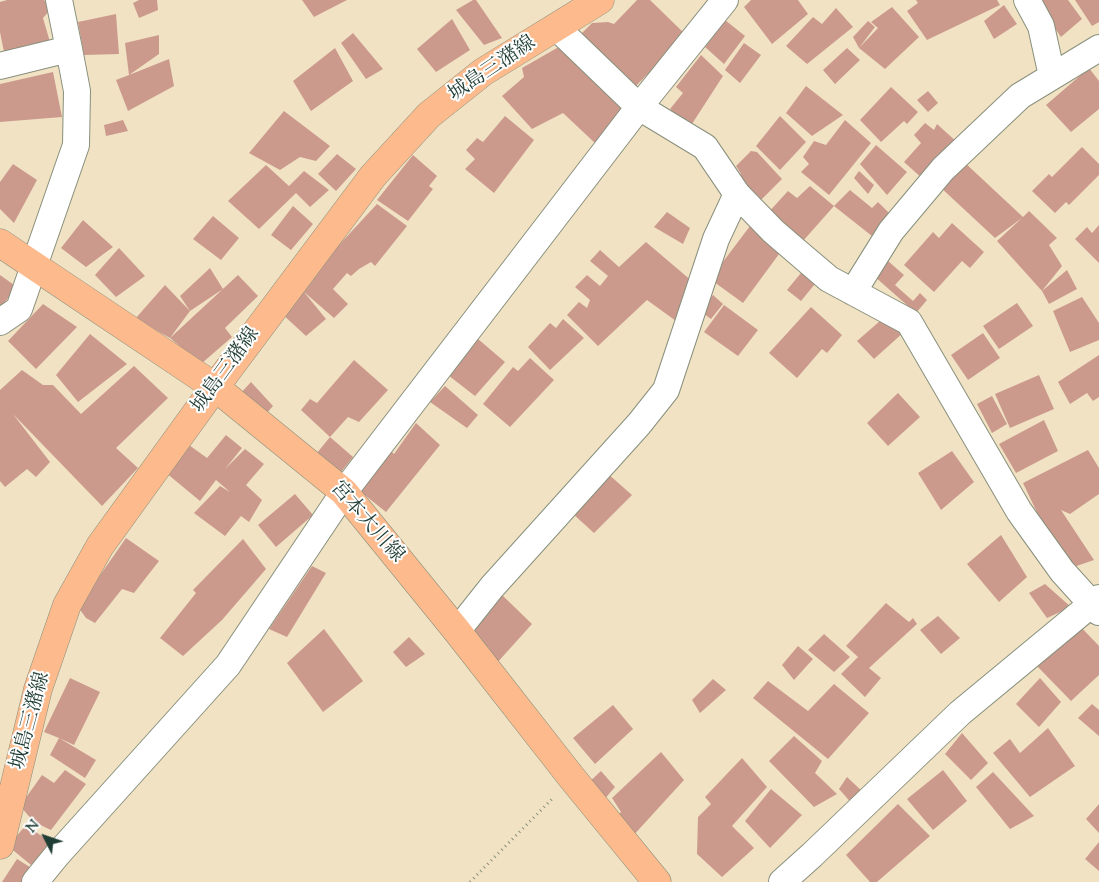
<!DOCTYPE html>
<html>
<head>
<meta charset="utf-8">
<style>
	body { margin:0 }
	#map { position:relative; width:1099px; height:882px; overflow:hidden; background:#f1e2c4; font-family:"Sorts Mill Goudy",serif }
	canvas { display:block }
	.north { position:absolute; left:20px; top:812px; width:50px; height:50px; -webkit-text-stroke:4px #fff; paint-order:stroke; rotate:311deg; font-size:14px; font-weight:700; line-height:20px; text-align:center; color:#1f3d34 }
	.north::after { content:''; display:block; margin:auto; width:18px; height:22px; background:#1f3d34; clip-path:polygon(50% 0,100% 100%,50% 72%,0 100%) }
</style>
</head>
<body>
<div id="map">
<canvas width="1099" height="882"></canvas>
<div class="north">N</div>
</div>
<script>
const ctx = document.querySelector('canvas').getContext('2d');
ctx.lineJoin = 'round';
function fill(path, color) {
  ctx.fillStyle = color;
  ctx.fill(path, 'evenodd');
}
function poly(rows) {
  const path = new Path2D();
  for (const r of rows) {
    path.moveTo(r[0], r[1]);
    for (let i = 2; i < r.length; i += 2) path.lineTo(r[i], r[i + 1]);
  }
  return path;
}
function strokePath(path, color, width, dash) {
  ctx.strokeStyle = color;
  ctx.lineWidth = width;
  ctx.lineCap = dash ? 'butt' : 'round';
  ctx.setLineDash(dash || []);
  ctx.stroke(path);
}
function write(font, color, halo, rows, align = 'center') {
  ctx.font = font + ' "Sorts Mill Goudy","Noto Serif JP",serif';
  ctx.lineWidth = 4;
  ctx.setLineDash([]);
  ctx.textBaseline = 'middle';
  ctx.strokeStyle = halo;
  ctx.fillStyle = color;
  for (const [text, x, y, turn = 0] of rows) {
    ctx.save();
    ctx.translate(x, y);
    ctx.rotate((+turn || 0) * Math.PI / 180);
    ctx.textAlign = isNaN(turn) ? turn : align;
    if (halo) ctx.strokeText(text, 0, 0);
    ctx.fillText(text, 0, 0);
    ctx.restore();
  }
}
fill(poly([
	[7,0,44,0,51,9,43,18,50,42,4,52,0,32,0,2],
	[139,0,157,0,158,10,139,18,133,3],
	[302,0,347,0,314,17],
	[473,0,476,0,502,38,484,45,456,10],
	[637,0,650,0,686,35,631,91,577,38,592,23,608,22,614,24],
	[751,0,798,0,808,14,772,44,744,7],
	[916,0,997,0,1000,5,927,40,907,11,918,3],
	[1035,0,1068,0,1082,19,1061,37],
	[1075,0,1099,0,1099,22,1092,26],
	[1004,5,1017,24,994,39,984,21],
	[892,7,919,37,885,69,859,48,853,37,868,21,875,27,859,48,878,28,871,22],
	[836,8,853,27,807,64,786,46,813,17,822,24],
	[116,14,119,54,84,55,78,22],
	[452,19,470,50,436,72,417,49],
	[725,20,745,36,724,64,705,47],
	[353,33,383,69,366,79,341,43],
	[159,35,159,54,129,75,169,59,174,86,128,111,116,80,129,75,125,43],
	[744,43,761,55,740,83,725,70],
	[564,44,627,110,596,144,563,113,532,129,502,96,524,77,522,68],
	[335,48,353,81,311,111,293,81],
	[847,48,860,60,835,84,823,70],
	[701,55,723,76,690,127,670,109,683,93,676,87],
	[1089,68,1099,81,1099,109,1071,132,1046,105],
	[53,72,62,117,0,122,0,84],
	[806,86,843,115,812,136,786,113],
	[891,87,918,112,907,124,904,121,881,142,860,120],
	[928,91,938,103,928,112,917,100],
	[284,111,330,146,316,161,300,157,280,170,249,153],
	[505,116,534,140,494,193,465,169,475,159,466,150,477,138,483,142],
	[780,116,806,142,780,170,756,146],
	[123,120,128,131,106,136,104,125],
	[845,120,871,143,829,195,801,172,809,164,803,157,814,141,826,145],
	[925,123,934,130,937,124,958,143,924,180,904,162,921,143,914,135],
	[876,145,907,172,887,195,860,164],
	[1082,147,1099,164,1099,175,1069,205,1066,202,1055,213,1032,191,1049,174,1052,177],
	[751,151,757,152,782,179,757,204,736,180,741,174,736,166],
	[337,154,356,169,336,191,318,174],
	[413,155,437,176,429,186,433,189,408,221,377,200],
	[963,161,1023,217,1029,211,1057,238,1049,245,1062,266,1042,291,997,241,1022,218,995,238,939,186],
	[13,164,37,180,14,223,0,209,0,182],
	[266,165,289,186,304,171,329,190,310,207,296,193,259,229,228,201],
	[859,171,874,185,868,194,854,178],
	[810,186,834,206,795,250,766,215,788,191,797,198],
	[850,190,872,208,878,202,895,219,877,240,834,206],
	[377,204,407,226,375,266,371,262,359,269,351,276,347,273,333,289,348,304,334,318,304,292,326,319,306,336,281,313,304,292,337,247],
	[293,206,313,224,291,250,271,235],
	[667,212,690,228,683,244,654,227],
	[213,216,239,238,221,260,193,239],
	[83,220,113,247,86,267,61,248],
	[952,223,984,252,970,268,962,261,934,292,904,265,933,232,939,238],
	[1099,225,1099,263,1075,239,1087,227,1092,233],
	[750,226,782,250,743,303,710,279],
	[646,242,693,282,676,321,647,300,598,346,567,315,579,302,587,308,590,300,575,287,587,275,600,286,608,276,590,261,600,250,619,267],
	[119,248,145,276,116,297,95,275],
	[888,261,904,275,895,285,913,301,920,293,927,300,916,313,874,276],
	[210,268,223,289,190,311,180,296],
	[805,268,819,279,801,301,787,290],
	[1067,270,1077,289,1049,304,1042,291],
	[0,275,17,287,0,308],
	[238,275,258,296,225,328,232,337,201,364,170,338],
	[165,285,190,311,170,338,135,319],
	[713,295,723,304,711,319,700,311],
	[1082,297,1099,323,1099,340,1070,352,1053,311],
	[1017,303,1033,326,999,349,983,326],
	[43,304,77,327,36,369,8,341],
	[724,305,758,330,738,356,704,332],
	[811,307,842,335,827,353,822,349,797,378,769,353],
	[888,314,904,332,874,359,857,341],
	[563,319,584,338,550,370,528,347,550,323,556,328],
	[983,333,1000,358,968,380,951,355],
	[90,334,127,364,78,402,56,375],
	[478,339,505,362,475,396,448,375],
	[1099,355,1099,397,1093,401,1087,393,1070,404,1058,382],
	[530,358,554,380,510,427,483,404,513,367,518,371],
	[354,360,388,390,359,422,348,417,330,437,301,410,310,399,317,403],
	[134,366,168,398,116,448,138,468,102,506,13,414,50,462,36,477,27,469,5,487,0,481,0,390,22,370,43,385,53,385,81,414],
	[1039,375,1054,409,1010,428,995,394],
	[251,382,273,406,266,414,239,395],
	[445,386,478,415,467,428,430,402],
	[898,393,920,417,888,446,867,423],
	[992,396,1007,424,992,433,977,404],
	[1044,420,1058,451,1016,473,999,444],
	[416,423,440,445,386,512,361,492,387,447,394,454],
	[226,435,242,448,225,469,245,449,264,464,246,485,262,500,249,522,241,516,225,536,194,513,220,486,230,492,216,480,200,501,165,472,189,445,207,458],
	[330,437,353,457,333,482,312,459],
	[1088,450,1099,468,1099,494,1070,514,1061,510,1094,560,1062,571,1042,523,1023,483],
	[952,451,974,482,941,510,918,473],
	[607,473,632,495,594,533,572,513],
	[295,494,313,515,276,547,258,525],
	[1001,535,1027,577,999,602,967,564],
	[126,538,159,561,134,593,122,589,95,623,86,618,78,607],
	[243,539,266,569,222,620,183,656,160,638,196,593,193,590],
	[312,566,326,573,287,637,269,629],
	[1045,584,1071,607,1047,618,1029,593],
	[502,595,532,624,496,664,470,636],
	[886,603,909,622,913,618,917,624,869,668,881,678,865,697,841,674,858,657,846,646],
	[938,616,960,638,941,654,920,630],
	[1078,624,1099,646,1099,675,1071,701,1037,666],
	[324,629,363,681,323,712,287,663],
	[824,634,850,657,834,672,808,650],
	[409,637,425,654,406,667,393,652],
	[798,646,813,659,794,680,782,665],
	[70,678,100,692,74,745,59,738,96,760,85,778,50,755,59,738,44,732],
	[1040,678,1061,702,1039,727,1016,704],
	[713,679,726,690,700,713,692,700],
	[768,681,808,711,834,684,869,713,828,759,753,698],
	[1092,704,1099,710,1099,736,1078,718],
	[613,705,633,729,595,764,573,738],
	[1048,728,1075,766,1030,797,993,753,1010,739,1020,753],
	[962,733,988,763,971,780,945,754],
	[794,736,822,761,815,773,837,794,814,807,769,761],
	[661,752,684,780,631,838,614,820,621,812,612,798],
	[742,758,767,787,732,826,754,848,722,877,697,854,698,817,711,804,705,797],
	[65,770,86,784,51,830,34,822,20,806,42,775,54,783],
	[943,770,967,801,933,830,907,799],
	[601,771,615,787,602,802,585,786],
	[993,772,1034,816,1010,829,976,787],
	[847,777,865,794,854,806,839,789],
	[771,789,802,815,770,848,745,821],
	[898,804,930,836,877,882,870,882,846,855],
	[1099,804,1099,833,1086,819],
	[26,825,53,844,31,865,8,846],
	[1099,842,1099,871,1085,859],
	[17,859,33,869,21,882,2,882]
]), '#cc9a8d');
const minor = poly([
	[1027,0,1041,26,1052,76],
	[556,27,639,107,705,147,737,194,773,231,795,250,829,279,909,322,1019,511,1062,571,1099,612],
	[0,66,69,49],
	[853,292,891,231,943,169,1020,96,1099,48],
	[0,322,19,309,76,145,77,91,69,49,59,0],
	[457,631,492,587,639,424,666,390,716,239,737,194],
	[35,882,57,855,228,665,344,492,639,107,725,0],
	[782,882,812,855,960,713,1099,598]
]);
const major = poly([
	[0,243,215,387,344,492,457,631,572,778,657,882],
	[0,845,38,689,67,605,100,546,215,387,373,176,429,115,483,72,600,0]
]);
strokePath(minor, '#88907c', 28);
strokePath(major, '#88907c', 29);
strokePath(poly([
	[470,882,554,797]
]), '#88907c', 3, [1, 4]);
strokePath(minor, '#fff', 26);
strokePath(major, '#fcba8d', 28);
write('20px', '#1f3d34', '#fff', [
	["城島三潴線",493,70,-34],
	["城島三潴線",227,371,-54],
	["宮本大川線",366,523,49],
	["城島三潴線",32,721,-75]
]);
</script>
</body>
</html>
